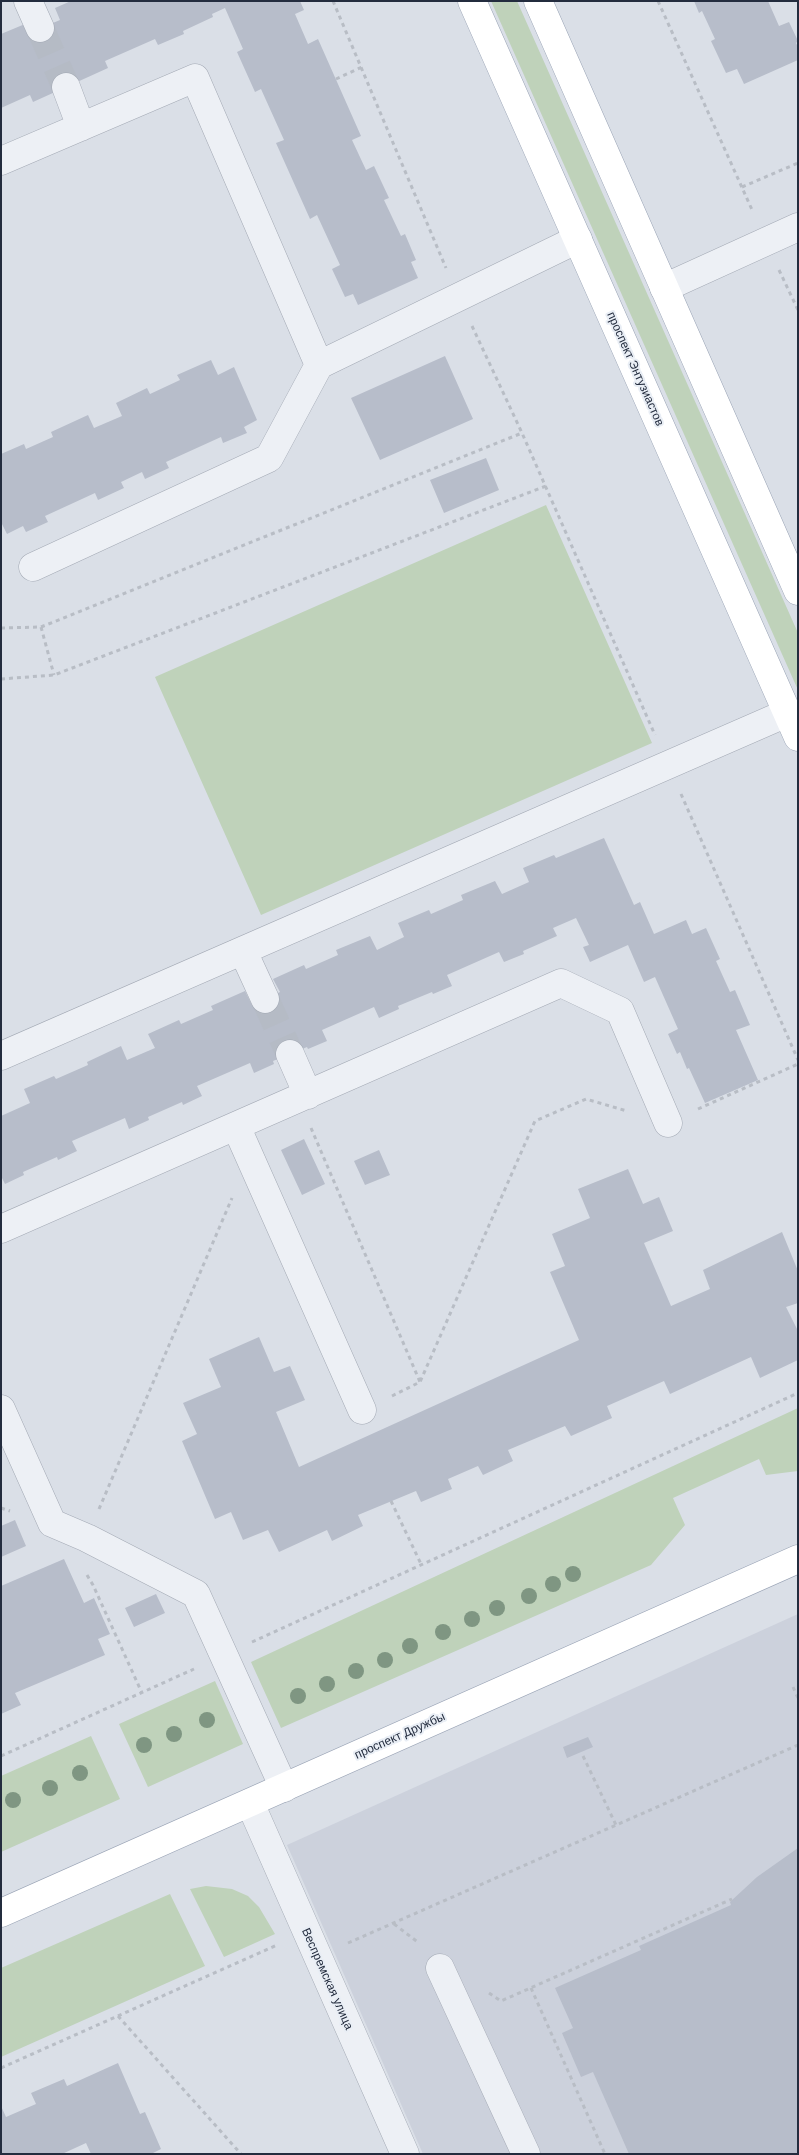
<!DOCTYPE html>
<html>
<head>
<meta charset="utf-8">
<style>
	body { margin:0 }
	#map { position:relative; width:799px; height:2155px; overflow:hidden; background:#dadfe7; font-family:Arial,sans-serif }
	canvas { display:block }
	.frame { position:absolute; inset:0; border:2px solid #232c3e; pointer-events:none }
</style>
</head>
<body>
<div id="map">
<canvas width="799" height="2155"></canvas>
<div class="frame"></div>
</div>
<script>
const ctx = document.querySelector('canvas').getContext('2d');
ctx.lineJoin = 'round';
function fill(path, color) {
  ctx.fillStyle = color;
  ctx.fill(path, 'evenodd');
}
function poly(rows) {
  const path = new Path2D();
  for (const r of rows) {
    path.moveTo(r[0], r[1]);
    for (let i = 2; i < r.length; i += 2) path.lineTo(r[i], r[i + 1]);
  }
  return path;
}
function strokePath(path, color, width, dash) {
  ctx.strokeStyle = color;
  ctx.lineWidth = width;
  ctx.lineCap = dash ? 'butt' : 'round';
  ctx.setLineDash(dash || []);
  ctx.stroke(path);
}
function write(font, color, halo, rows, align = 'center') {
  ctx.font = font + ' Arial,sans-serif';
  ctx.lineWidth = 4;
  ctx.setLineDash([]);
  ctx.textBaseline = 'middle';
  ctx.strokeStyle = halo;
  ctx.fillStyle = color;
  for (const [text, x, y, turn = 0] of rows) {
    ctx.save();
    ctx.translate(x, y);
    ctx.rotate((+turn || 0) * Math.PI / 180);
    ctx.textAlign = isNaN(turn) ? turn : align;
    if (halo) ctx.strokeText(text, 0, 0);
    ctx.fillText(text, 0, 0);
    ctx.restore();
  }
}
fill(poly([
	[798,1614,798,2154,423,2154,287,1845]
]), '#ccd1dc');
fill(poly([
	[491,1,517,1,798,633,798,690],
	[546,505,652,743,261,915,155,677],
	[798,1408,798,1471,766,1475,759,1459,673,1498,685,1525,651,1565,281,1728,251,1662],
	[215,1681,243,1744,148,1787,119,1724],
	[91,1736,120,1799,1,1852,1,1776],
	[206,1886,232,1889,248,1896,259,1907,275,1934,224,1957,190,1889],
	[170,1894,205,1966,1,2057,1,1968]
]), '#bfd2ba');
fill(poly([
	[71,1,300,1,304,10,295,14,308,44,318,39,361,136,352,140,366,170,374,166,389,198,384,200,401,236,405,234,416,260,411,262,418,278,358,305,353,294,345,297,332,269,340,265,317,215,310,219,276,143,284,140,261,89,255,92,237,52,243,49,225,8,212,14,213,17,183,31,184,34,158,45,155,39,105,61,108,68,33,102,30,95,1,108,1,34,25,24,29,33,60,20,55,8],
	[694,1,768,1,779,26,789,22,798,41,796,43,798,47,798,60,744,84,737,69,726,73,711,41,715,39,702,11,699,13],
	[445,356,473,419,380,460,351,398],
	[211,360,218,375,234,367,257,420,244,427,247,433,223,443,221,437,166,462,169,468,145,479,142,472,121,482,124,488,98,500,95,493,45,516,48,522,26,532,23,526,7,534,1,522,1,454,24,444,26,449,53,437,51,432,88,415,94,428,122,416,116,403,147,388,150,394,180,380,177,375],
	[486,458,499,490,444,513,430,480],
	[604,838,634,905,640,902,654,934,686,920,692,934,706,928,720,959,716,961,730,992,735,990,750,1025,736,1030,758,1080,705,1103,689,1068,687,1069,680,1052,677,1054,668,1034,678,1029,655,977,644,982,628,945,590,962,583,947,589,945,576,918,553,928,557,936,523,951,524,954,504,962,499,952,447,975,452,986,433,994,432,992,398,1006,399,1009,379,1018,374,1007,322,1030,327,1041,308,1049,307,1047,273,1061,274,1064,254,1073,250,1063,197,1086,202,1096,183,1105,182,1102,148,1117,149,1120,129,1129,125,1118,72,1141,77,1151,58,1160,57,1157,23,1172,24,1175,5,1184,1,1176,1,1116,30,1103,24,1089,54,1076,56,1079,88,1065,87,1062,121,1046,127,1060,155,1048,148,1034,179,1020,181,1024,213,1010,211,1006,245,991,252,1005,265,999,280,992,273,979,304,965,306,969,338,955,336,950,370,936,377,950,404,937,398,923,429,910,431,914,463,900,461,895,495,881,502,894,529,882,523,868,554,855,556,858],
	[304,1139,325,1184,302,1195,281,1150],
	[379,1150,390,1175,365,1185,354,1161],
	[628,1169,643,1204,659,1197,673,1231,644,1243,671,1306,710,1289,703,1270,782,1232,798,1271,798,1303,786,1307,798,1331,798,1360,760,1378,751,1357,670,1394,664,1381,607,1406,612,1418,571,1436,565,1426,508,1450,513,1461,483,1475,478,1466,448,1479,452,1489,421,1502,416,1491,358,1515,363,1526,332,1541,327,1530,279,1552,268,1530,243,1540,231,1512,215,1519,182,1441,197,1434,183,1403,221,1387,209,1359,259,1337,274,1372,290,1366,305,1400,276,1412,299,1467,579,1340,550,1272,565,1266,552,1234,590,1218,578,1189],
	[15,1520,26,1546,1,1557,1,1526],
	[64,1559,84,1603,94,1598,110,1634,98,1639,105,1655,15,1693,21,1705,1,1714,1,1586],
	[156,1594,165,1613,134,1627,125,1608],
	[588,1737,593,1747,567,1758,563,1747],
	[798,1848,798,2154,629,2154,593,2072,581,2077,562,2033,573,2028,555,1988,641,1950,639,1946,731,1905,730,1902,757,1877],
	[118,2063,140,2114,145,2112,161,2149,151,2154,91,2154,86,2143,62,2154,1,2154,1,2106,6,2117,36,2104,31,2093,64,2079,67,2086]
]), '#b7bdca');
strokePath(poly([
	[40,28,66,87],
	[265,999,290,1054]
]), '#b5bbc5', 28, [28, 14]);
const minor = poly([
	[28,1,40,28],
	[66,87,81,127],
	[1,161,195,78,319,365,578,239],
	[664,288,798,227],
	[33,567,269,458,319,365],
	[243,951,265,999],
	[290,1054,308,1095],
	[1,1056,787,713],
	[236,1126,362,1410],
	[1,1229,561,983,620,1011,668,1123],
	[1,1409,52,1523,87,1538,196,1594,284,1788],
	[250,1803,405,2154],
	[440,1968,526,2154]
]);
const major = poly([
	[472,1,798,737],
	[538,1,798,591],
	[1,1913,798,1559]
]);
strokePath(minor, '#a3a9b4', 29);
strokePath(major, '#98a2b4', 29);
strokePath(poly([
	[333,1,446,268],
	[658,1,753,212],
	[336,79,362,67],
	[742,187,798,163],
	[779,270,798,310],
	[472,326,522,433,655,735],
	[41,627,54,675],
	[1,628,41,627,522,433],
	[1,679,54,675,546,486],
	[681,794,798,1060],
	[698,1109,798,1064],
	[311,1128,420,1382],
	[392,1396,420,1382,535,1121,586,1099,627,1111],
	[391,1501,421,1564],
	[1,1508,10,1511],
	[99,1509,232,1198],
	[87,1575,93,1585,142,1693],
	[252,1642,798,1393],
	[793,1687,798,1698],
	[1,1756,194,1669],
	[583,1756,616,1825],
	[394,1924,419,1943],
	[348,1943,798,1745],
	[531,1988,605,2154],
	[489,1993,501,2001,732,1899],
	[118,2016,241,2154],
	[1,2068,277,1945]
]), '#b8bdc5', 3, [4, 4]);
strokePath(minor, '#edf0f5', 28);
strokePath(major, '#fff', 28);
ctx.fillStyle = '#7f9682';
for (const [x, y] of [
	[573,1574],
	[553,1584],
	[529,1596],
	[497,1608],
	[472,1619],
	[443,1632],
	[410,1646],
	[385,1660],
	[356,1671],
	[327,1684],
	[298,1696],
	[207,1720],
	[174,1734],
	[144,1745],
	[80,1773],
	[50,1788],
	[13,1800]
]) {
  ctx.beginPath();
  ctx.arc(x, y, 8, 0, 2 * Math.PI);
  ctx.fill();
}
write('12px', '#232c3e', '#e9eef5', [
	["проспект Энтузиастов",635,369,66],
	["проспект Дружбы",400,1736,-24],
	["Веспремская улица",327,1979,66]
]);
</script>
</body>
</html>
